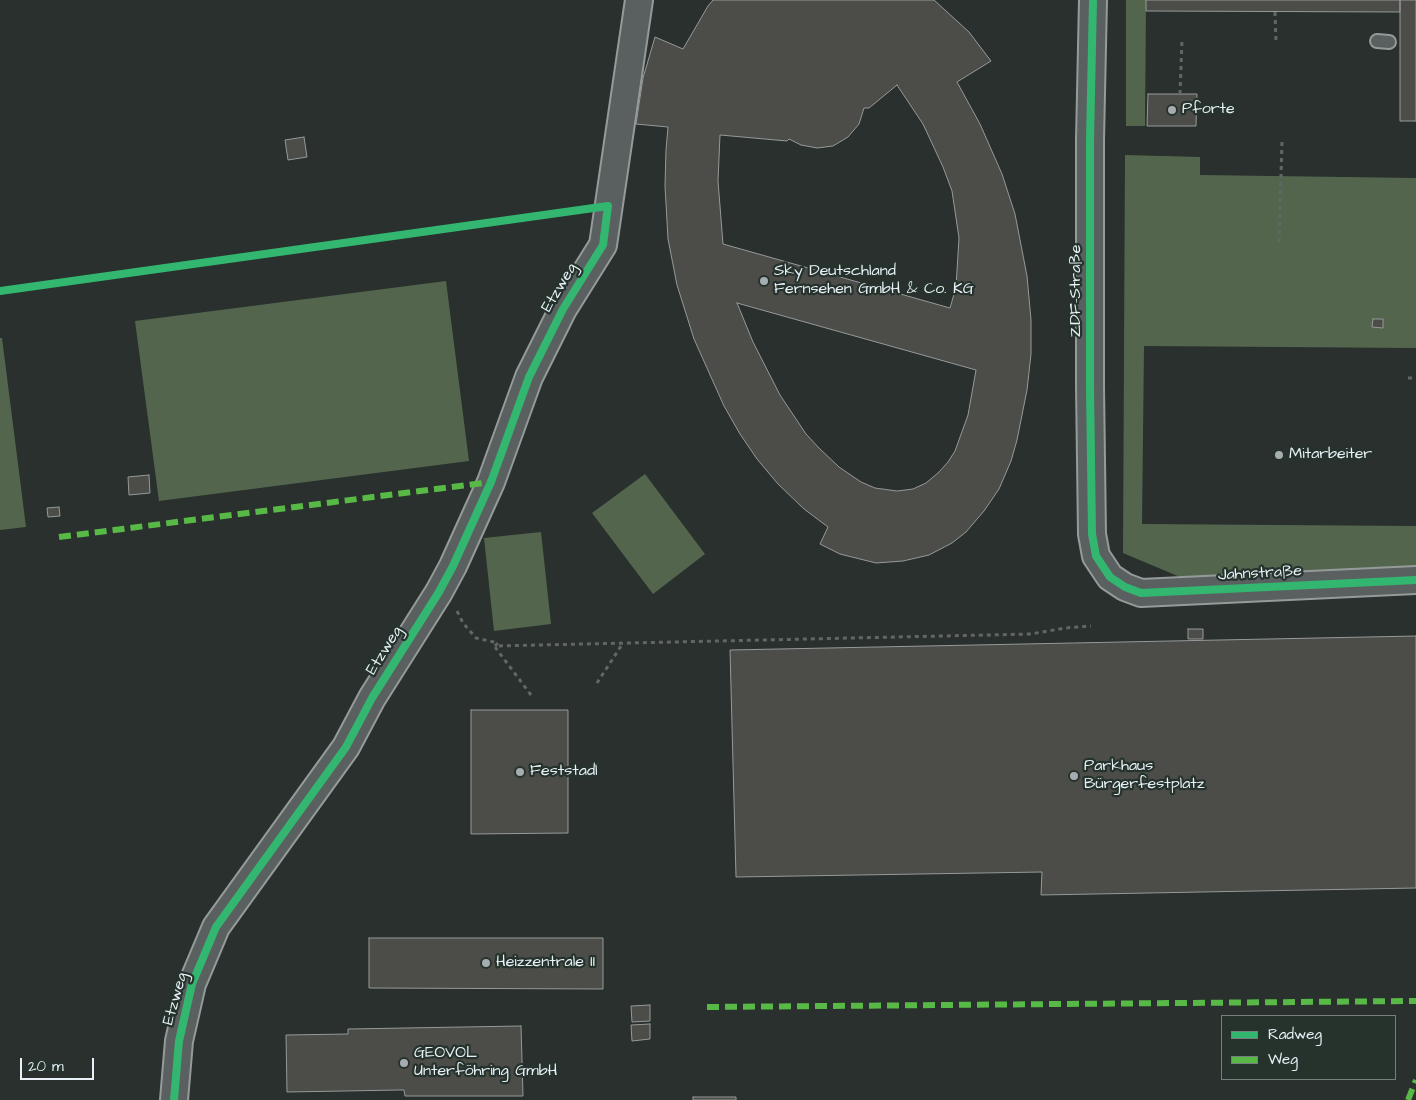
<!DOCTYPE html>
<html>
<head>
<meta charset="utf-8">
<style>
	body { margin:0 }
	#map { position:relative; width:1416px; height:1100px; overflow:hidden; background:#29302d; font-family:"Architects Daughter",sans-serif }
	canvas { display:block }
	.legend { position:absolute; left:1221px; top:1015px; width:175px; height:65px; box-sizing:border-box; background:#26332d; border:1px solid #747f7e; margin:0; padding:6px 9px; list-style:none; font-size:15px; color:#e8f1f8 }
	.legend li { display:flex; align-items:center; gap:10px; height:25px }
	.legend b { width:25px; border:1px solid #747f7e }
	.scale { position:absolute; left:20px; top:1058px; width:74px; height:22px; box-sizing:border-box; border:2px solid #e8f1f8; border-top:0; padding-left:6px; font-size:15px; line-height:18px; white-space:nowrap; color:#e8f1f8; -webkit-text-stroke:4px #26332d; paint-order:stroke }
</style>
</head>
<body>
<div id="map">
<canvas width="1416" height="1100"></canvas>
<ul class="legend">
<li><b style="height:6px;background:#33b770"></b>Radweg</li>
<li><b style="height:6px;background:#58b947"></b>Weg</li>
</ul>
<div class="scale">20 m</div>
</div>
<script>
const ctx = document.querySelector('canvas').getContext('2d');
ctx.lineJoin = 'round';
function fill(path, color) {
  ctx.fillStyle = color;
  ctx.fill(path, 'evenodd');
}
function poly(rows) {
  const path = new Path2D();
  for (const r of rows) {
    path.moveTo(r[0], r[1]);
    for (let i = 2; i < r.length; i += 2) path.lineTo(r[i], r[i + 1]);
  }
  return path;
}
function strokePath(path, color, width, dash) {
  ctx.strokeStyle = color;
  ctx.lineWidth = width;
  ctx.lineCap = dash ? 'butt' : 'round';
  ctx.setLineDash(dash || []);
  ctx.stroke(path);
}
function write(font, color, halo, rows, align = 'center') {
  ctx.font = font + ' "Architects Daughter",sans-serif';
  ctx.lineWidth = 4.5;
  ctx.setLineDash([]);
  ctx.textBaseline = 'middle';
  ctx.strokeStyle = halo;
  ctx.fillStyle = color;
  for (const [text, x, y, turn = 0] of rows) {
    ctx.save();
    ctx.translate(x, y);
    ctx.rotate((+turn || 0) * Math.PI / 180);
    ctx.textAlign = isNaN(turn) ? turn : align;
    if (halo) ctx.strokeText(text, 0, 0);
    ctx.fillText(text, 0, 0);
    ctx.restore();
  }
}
fill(poly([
	[1126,0,1146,0,1145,126,1126,126],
	[1125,155,1200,157,1200,175,1416,178,1416,348,1144,346,1142,524,1416,526,1416,568,1199,585,1123,553],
	[446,281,469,461,159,501,135,321],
	[0,338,2,338,26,527,0,530],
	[645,474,705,554,653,594,592,513],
	[541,532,551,624,494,631,484,538]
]), '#53664d');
const building = poly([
	[713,0,934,0,969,32,991,61,957,82,980,124,1002,174,1015,214,1027,276,1031,320,1031,354,1027,390,1017,440,1011,461,999,489,984,511,966,532,952,543,929,555,903,561,876,563,840,554,820,544,828,527,804,509,778,484,757,459,740,434,724,406,694,339,677,285,668,239,665,186,666,150,668,127,636,124,643,78,655,37,683,49,708,6,713,0],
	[897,85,923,124,943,167,952,191,959,238,956,287,950,308,723,244,718,181,720,135,787,141,789,139,801,145,817,148,833,146,848,137,859,124,864,108,869,108,897,85],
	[737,303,976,370,968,415,955,451,948,462,938,473,926,483,913,489,897,491,875,488,861,482,839,467,819,448,806,434,780,395,753,342,737,303],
	[1146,0,1400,0,1400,12,1146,11,1146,0],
	[1400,0,1416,0,1416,121,1400,121,1400,0],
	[1148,94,1197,94,1196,126,1147,126,1148,94],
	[304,137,307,157,288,160,285,140,304,137],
	[1373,319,1383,319,1383,328,1372,327,1373,319],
	[149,475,150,493,129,495,128,477,149,475],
	[59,507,60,516,48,517,47,508,59,507],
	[1188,629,1203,629,1203,639,1188,639,1188,629],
	[1416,636,1416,888,1041,895,1042,872,736,877,730,650,1416,636],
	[471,710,568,710,568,833,471,834,471,710],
	[369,938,603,938,603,989,369,988,369,938],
	[650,1005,650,1021,632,1022,631,1006,650,1005],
	[650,1024,650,1039,632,1041,631,1025,650,1024],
	[521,1026,523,1096,405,1096,404,1090,400,1090,287,1092,286,1035,348,1034,348,1029,521,1026],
	[693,1097,736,1097,736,1100,693,1100,693,1097]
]);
fill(building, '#4c4d49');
strokePath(building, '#959a9a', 1);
const service = poly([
	[1377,41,1389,42]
]);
const minor = poly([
	[1093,0,1090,140,1090,386,1092,534,1096,556,1110,577,1125,587,1141,593,1416,580],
	[174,1100,179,1041,192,984,216,927,346,747,372,698,439,592,453,566,491,482,529,377,563,309,603,245,639,0]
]);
strokePath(service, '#959a9a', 16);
strokePath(minor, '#959a9a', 30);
strokePath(poly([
	[1275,12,1276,42],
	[1180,94,1182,40],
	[1279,242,1282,142],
	[1408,378,1416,378],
	[457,611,463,623,476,638,498,643,495,646,1031,634,1065,628,1091,626],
	[495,647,531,695],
	[597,683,623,643]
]), '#626665', 3, [4, 4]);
strokePath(service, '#5a6060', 12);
strokePath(minor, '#5a6060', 26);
strokePath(poly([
	[59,537,491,482],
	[707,1007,1416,1001],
	[1408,1100,1416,1080]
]), '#58b947', 6, [12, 6]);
strokePath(poly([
	[1093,0,1090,140,1090,386,1092,534,1096,556,1110,577,1125,587,1141,593,1416,580],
	[0,291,608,206,603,245,563,309,529,377,491,482,453,566,439,592,372,698,346,747,216,927,192,984,179,1041,174,1100]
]), '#33b770', 8);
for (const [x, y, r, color] of [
	[1172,110,5,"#a5adb1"],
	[764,281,5,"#a5adb1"],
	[1279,455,5,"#a5adb1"],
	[520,772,5,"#a5adb1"],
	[1074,776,5,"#a5adb1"],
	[486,963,5,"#a5adb1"],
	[404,1063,5,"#a5adb1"]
]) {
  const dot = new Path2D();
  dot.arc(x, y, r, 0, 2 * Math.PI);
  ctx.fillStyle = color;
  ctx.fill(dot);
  strokePath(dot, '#26332d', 2);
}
write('16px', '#e8f1f8', '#26332d', [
	["Pforte",1182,110],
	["Sky Deutschland",774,272],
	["Fernsehen GmbH & Co. KG",774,290],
	["Mitarbeiter",1289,455],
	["Parkhaus",1084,767],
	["Bürgerfestplatz",1084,785],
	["Feststadl",530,772],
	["Heizzentrale II",496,963],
	["GEOVOL",414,1054],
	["Unterföhring GmbH",414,1072]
], 'left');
write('16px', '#e8f1f8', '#26332d', [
	["Etzweg",560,288,-59],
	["ZDF-Straße",1077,291,-90],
	["Jahnstraße",1260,574,-3],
	["Etzweg",385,651,-58],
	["Etzweg",176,999,-74]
]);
</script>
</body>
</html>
